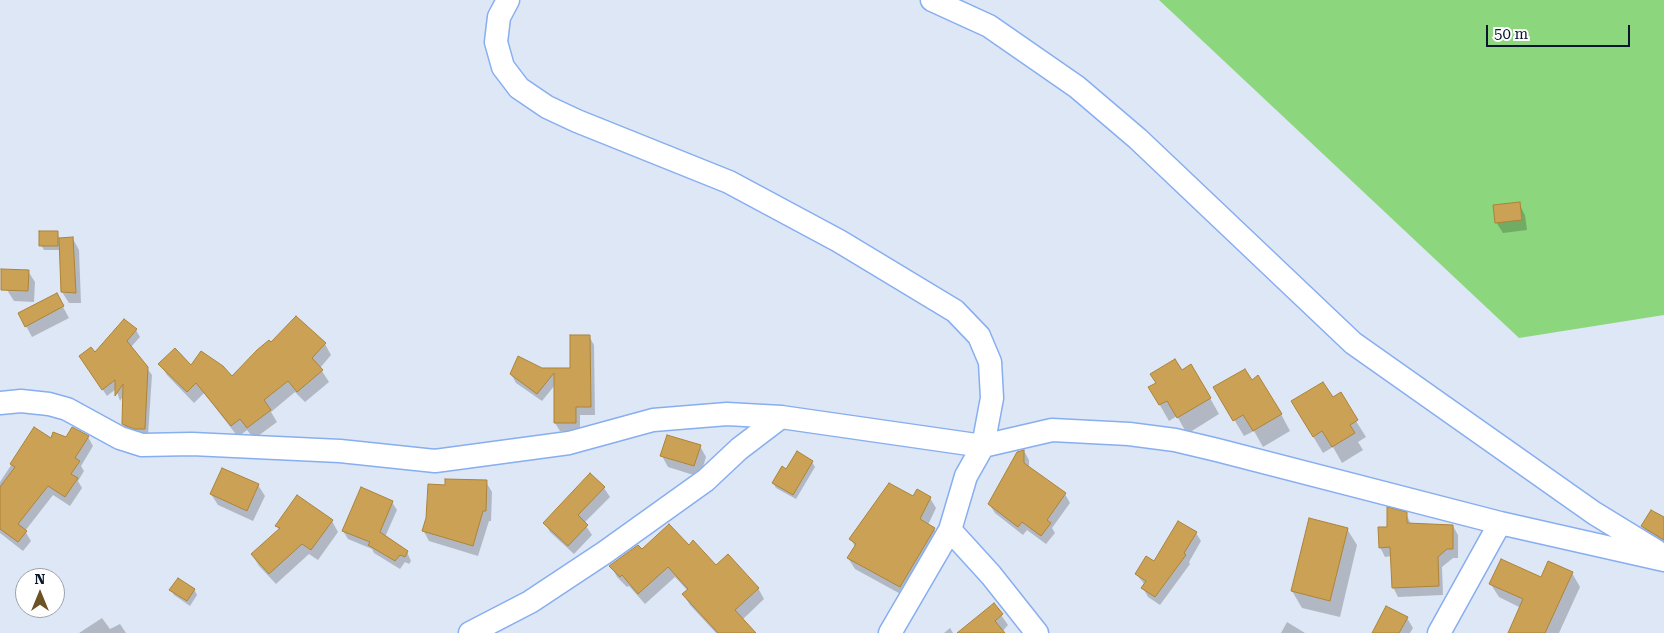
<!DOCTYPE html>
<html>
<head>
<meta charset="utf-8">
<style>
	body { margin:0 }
	#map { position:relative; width:1664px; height:633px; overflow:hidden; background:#dee7f5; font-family:"Roboto Serif",serif }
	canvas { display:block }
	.north { position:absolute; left:15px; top:568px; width:50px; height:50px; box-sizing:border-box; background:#fff; border:1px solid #9ca2ab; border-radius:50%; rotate:0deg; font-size:14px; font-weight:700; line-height:20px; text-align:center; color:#08162e }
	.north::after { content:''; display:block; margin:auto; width:18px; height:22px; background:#6c5224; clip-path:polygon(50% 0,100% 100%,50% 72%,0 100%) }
	.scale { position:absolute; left:1486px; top:25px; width:144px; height:22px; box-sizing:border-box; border:2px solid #08162e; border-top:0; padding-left:6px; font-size:15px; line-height:18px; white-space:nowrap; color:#08162e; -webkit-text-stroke:4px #fff; paint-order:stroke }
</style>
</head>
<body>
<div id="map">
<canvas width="1664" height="633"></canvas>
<div class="north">N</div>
<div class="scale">50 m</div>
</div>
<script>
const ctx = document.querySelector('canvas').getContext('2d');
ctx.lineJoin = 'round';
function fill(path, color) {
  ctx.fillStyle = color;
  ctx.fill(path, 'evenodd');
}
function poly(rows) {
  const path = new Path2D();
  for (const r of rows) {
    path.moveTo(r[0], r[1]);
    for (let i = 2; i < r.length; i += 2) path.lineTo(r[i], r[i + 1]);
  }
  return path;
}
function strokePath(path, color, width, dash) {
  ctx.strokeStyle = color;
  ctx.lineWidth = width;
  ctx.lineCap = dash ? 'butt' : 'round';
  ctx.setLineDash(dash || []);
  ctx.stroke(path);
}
fill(poly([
	[1159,0,1664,0,1664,315,1519,338]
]), '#8cd77d');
fill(poly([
	[1519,204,1525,215,1527,230,1503,233,1496,222],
	[57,232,60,239,73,239,79,250,81,303,69,303,62,292,60,250,44,250,41,245],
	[28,271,35,282,34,302,14,301,7,290],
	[56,294,69,318,32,337,26,326],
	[136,330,140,337,131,347,152,375,148,435,127,431,123,424,124,395,120,401,116,389,107,396,85,363],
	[589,336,594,345,595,415,580,415,580,431,560,431,555,423,555,385,542,401,516,383,511,374,542,369,572,369],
	[271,344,325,344,331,355,320,368,329,382,305,402,295,392,271,412,277,422,254,439,247,430,238,437,204,393,194,403,167,375,160,364,191,367,232,378],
	[1181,371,1210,398,1219,414,1187,434,1177,416,1169,421,1150,388],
	[1251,381,1281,414,1290,431,1263,447,1254,431,1244,436,1215,388],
	[1332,399,1356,421,1366,437,1358,442,1363,450,1342,463,1333,447,1323,453,1302,418],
	[35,429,52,440,88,437,93,446,81,466,84,471,78,481,82,488,70,506,53,495,25,531,31,541,23,551,0,533,0,482],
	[700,446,706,457,700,477,668,467,662,456],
	[1024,451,1029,460,1029,468,1065,494,1070,503,1052,528,1055,533,1046,544,1027,530,1023,535,995,513,989,504],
	[798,453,812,462,815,467,796,499,776,488,773,483,787,471],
	[486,482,492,492,491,521,489,521,478,556,429,541,423,530,446,486],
	[258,485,265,496,253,521,218,505,211,494],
	[604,488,610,497,584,523,592,535,574,554,550,532,545,523],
	[914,497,930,498,936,508,928,525,934,529,941,540,906,597,855,569,848,558,855,547,851,539],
	[392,502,397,510,385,537,407,552,411,561,409,564,405,562,400,569,374,553,372,549,348,539,343,531],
	[1406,514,1411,524,1453,526,1458,535,1458,558,1453,558,1442,567,1443,595,1398,597,1393,587,1392,556,1385,557,1380,547],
	[1664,519,1664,547,1649,537,1642,526],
	[332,521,338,532,318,560,309,554,276,584,259,566,252,555,279,530,277,526],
	[1347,529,1357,545,1340,617,1302,608,1292,591],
	[1196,533,1201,541,1189,562,1190,564,1160,605,1148,597,1143,588,1145,585,1136,574],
	[689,546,716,567,758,588,764,599,742,620,754,633,716,633,690,605,684,595,688,591,675,577,645,604,629,586,627,587,617,577,611,566,641,551],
	[1572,573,1580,587,1559,633,1509,633,1521,608,1499,597,1490,583],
	[194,589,197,595,190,606,174,595,171,590],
	[994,605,1008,625,1001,633,959,633],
	[102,618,110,629,120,624,126,633,79,633],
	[1407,618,1413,628,1410,633,1374,633],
	[1287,622,1305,633,1281,633],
	[950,628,953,633,944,633]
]), '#0003');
const building = poly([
	[1520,202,1522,220,1495,223,1493,205,1520,202],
	[39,231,58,231,58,246,39,246,39,231],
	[73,237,76,293,61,292,59,238,73,237],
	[1,269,29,270,28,291,1,290,1,269],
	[57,293,64,306,25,327,18,313,57,293],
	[296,316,326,343,312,358,323,370,297,392,288,381,264,400,271,410,247,428,240,419,231,426,196,383,187,392,158,364,175,348,191,365,201,351,223,366,232,376,257,350,269,340,271,342,296,316],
	[124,319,137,329,127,341,148,367,145,429,134,429,122,424,123,384,115,396,115,380,102,390,79,356,91,347,95,352,124,319],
	[570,335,590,335,591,407,576,407,576,423,554,423,554,373,537,394,510,374,518,356,542,368,570,368,570,335],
	[1175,359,1182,370,1191,364,1211,398,1177,418,1167,401,1159,405,1148,387,1156,383,1150,374,1175,359],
	[1245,369,1252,380,1258,375,1282,414,1253,431,1243,415,1233,421,1213,387,1245,369],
	[1323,382,1333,397,1341,392,1358,420,1350,425,1355,433,1332,447,1322,431,1313,437,1291,401,1323,382],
	[34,427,51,438,53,432,66,437,72,427,89,436,75,458,80,461,71,474,78,478,65,497,48,486,18,524,27,531,18,542,0,529,0,487,15,467,10,464,34,427],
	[667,435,701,445,694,466,660,456,667,435],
	[1024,450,1024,463,1066,493,1047,520,1051,523,1041,536,1022,522,1018,527,988,504,1017,452,1024,450],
	[797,451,813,461,793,495,772,483,782,466,786,469,797,451],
	[222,468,259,484,247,511,210,494,222,468],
	[590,473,605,487,578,515,588,525,568,546,543,523,590,473],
	[445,479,487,480,486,511,483,511,473,546,422,531,426,518,428,484,445,485,445,479],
	[889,483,913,496,917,489,931,497,920,519,935,528,900,587,847,558,856,544,849,539,889,483],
	[361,487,393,501,380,532,408,551,405,557,400,555,395,561,368,545,370,542,342,531,361,487],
	[297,495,333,520,311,550,302,544,269,574,251,554,280,528,275,526,297,495],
	[1387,507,1407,512,1407,523,1453,525,1453,549,1447,549,1438,557,1439,586,1392,588,1390,547,1379,548,1378,527,1387,527,1387,507],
	[1651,510,1664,517,1664,540,1641,526,1651,510],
	[1309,518,1348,528,1330,601,1291,591,1309,518],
	[1178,521,1197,532,1184,553,1186,555,1155,597,1141,588,1146,581,1135,574,1146,556,1154,561,1178,521],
	[669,524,689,545,693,540,716,565,728,554,759,588,735,610,756,633,718,633,682,594,688,589,668,567,638,594,622,575,620,577,609,566,638,545,642,549,669,524],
	[1501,559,1541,577,1548,561,1573,572,1545,633,1508,633,1523,599,1489,584,1501,559],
	[178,578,195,589,187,601,169,590,178,578],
	[994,603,1003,614,995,621,1005,633,957,633,994,603],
	[1386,606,1408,617,1399,633,1372,633,1386,606]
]);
fill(building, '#cba156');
strokePath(building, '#ac8336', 1);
const minor = poly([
	[508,0,499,17,496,42,503,67,519,88,547,107,577,121,729,182,839,241,955,311,979,336,990,362,992,398,983,446,966,476,950,530,890,633],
	[932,0,989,26,1077,87,1138,139,1353,343,1594,513,1656,551],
	[0,403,21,401,49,404,67,409,120,438,142,445,192,444,340,451,435,461,569,443,653,420,727,414,781,417,983,446,1052,430,1129,434,1175,440,1217,450,1500,523,1664,560],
	[950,530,991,575,1037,633],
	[470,633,530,602,604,553,706,480,739,449,781,417],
	[1439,633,1500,523]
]);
strokePath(minor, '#87aef1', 25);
strokePath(minor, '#fff', 22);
</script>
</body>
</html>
